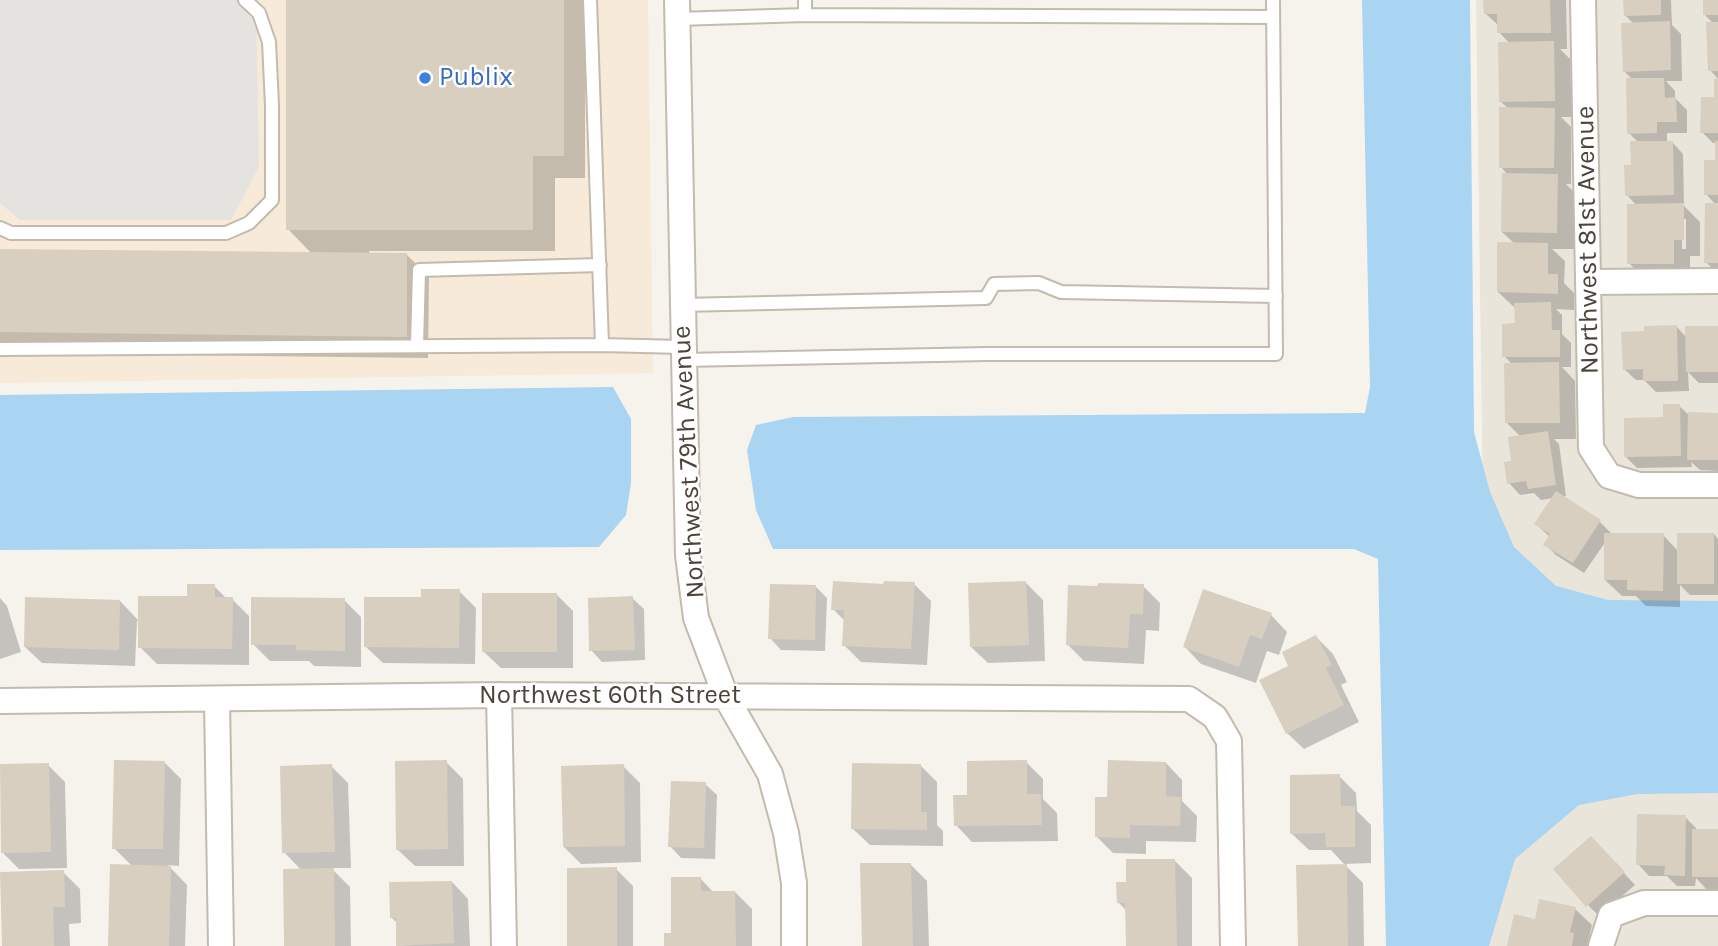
<!DOCTYPE html>
<html>
<head>
<meta charset="utf-8">
<style>
	body { margin:0 }
	canvas { display:block; background:#f6f3ec }
</style>
</head>
<body>
<canvas width="1718" height="946"></canvas>
<script>
const ctx = document.querySelector('canvas').getContext('2d');
ctx.lineJoin = 'round';
function fill(path, color) {
  ctx.fillStyle = color;
  ctx.fill(path, 'evenodd');
}
function poly(rows) {
  const path = new Path2D();
  for (const r of rows) {
    path.moveTo(r[0], r[1]);
    for (let i = 2; i < r.length; i += 2) path.lineTo(r[i], r[i + 1]);
  }
  return path;
}
function strokePath(path, color, width, dash) {
  ctx.strokeStyle = color;
  ctx.lineWidth = width;
  ctx.lineCap = dash ? 'butt' : 'round';
  ctx.setLineDash(dash || []);
  ctx.stroke(path);
}
function write(font, color, halo, rows, align = 'center') {
  ctx.font = font + ' Karla,sans-serif';
  ctx.lineWidth = 5;
  ctx.setLineDash([]);
  ctx.textBaseline = 'middle';
  ctx.strokeStyle = halo;
  ctx.fillStyle = color;
  for (const [text, x, y, turn = 0] of rows) {
    ctx.save();
    ctx.translate(x, y);
    ctx.rotate((+turn || 0) * Math.PI / 180);
    ctx.textAlign = isNaN(turn) ? turn : align;
    if (halo) ctx.strokeText(text, 0, 0);
    ctx.fillText(text, 0, 0);
    ctx.restore();
  }
}
fill(poly([
	[1476,0,1718,0,1718,946,1489,946]
]), '#eae5da');
fill(poly([
	[0,0,648,0,653,373,0,383]
]), '#f7ead8');
fill(poly([
	[0,0,256,0,259,167,231,220,20,220,0,203]
]), '#e5e3e0');
fill(poly([
	[1362,0,1470,0,1474,432,1490,492,1514,547,1556,586,1608,600,1718,601,1718,793,1637,794,1579,805,1515,859,1489,946,1386,946,1378,559,1354,549,773,549,756,510,747,450,756,425,793,417,1365,413,1370,387],
	[613,387,631,419,631,483,626,515,599,547,0,550,0,395]
]), '#a9d4f2');
fill(poly([
	[288,0,585,0,585,178,555,178,555,251,369,251,369,255,407,255,429,277,428,358,0,353,0,250,312,254,288,229],
	[1485,0,1566,0,1567,49,1560,49,1570,59,1572,117,1561,117,1571,127,1571,184,1566,184,1575,193,1574,249,1552,249,1565,261,1564,283,1574,293,1574,310,1556,309,1562,315,1562,334,1571,343,1571,367,1562,367,1575,381,1576,439,1554,439,1559,444,1566,496,1561,497,1600,522,1611,533,1610,535,1663,535,1678,551,1714,534,1718,539,1718,595,1690,595,1680,585,1680,607,1646,606,1636,596,1622,596,1605,580,1606,541,1584,573,1556,555,1545,544,1550,537,1536,524,1554,498,1541,500,1534,493,1520,495,1509,483,1521,437,1507,423,1512,364,1504,356,1516,325,1515,308,1498,292,1515,244,1502,232,1508,175,1501,167,1509,109,1501,102,1510,44,1499,32,1499,26,1485,13],
	[1625,0,1671,0,1672,25,1681,34,1682,81,1666,81,1675,91,1675,98,1687,110,1687,133,1667,133,1667,143,1672,142,1683,154,1684,206,1700,222,1700,256,1690,256,1690,280,1646,280,1629,263,1636,205,1627,195,1639,143,1629,133,1633,80,1624,71,1634,24,1625,15],
	[1682,219,1686,219,1686,249,1682,249],
	[1705,0,1718,0,1718,79,1710,70,1714,24,1705,15],
	[1718,81,1718,274,1706,262,1716,205,1706,194,1717,162,1717,143,1713,143,1702,132,1716,99],
	[1676,326,1687,338,1718,328,1718,383,1699,383,1688,372,1689,391,1656,392,1644,380,1636,380,1624,369,1646,333],
	[1679,406,1688,414,1718,415,1718,471,1700,470,1691,462,1692,467,1637,468,1626,457],
	[1026,583,1043,600,1045,661,988,663,971,647],
	[914,584,931,601,927,665,861,662,844,645,845,621,833,609,885,586],
	[214,586,227,599,232,599,249,616,249,665,157,664,140,647,189,598],
	[1143,586,1160,603,1159,631,1146,630,1144,664,1084,661,1068,645],
	[816,587,827,598,825,651,781,650,770,638],
	[459,591,476,608,475,664,383,663,366,647,423,599],
	[556,594,573,611,573,668,501,668,484,652],
	[0,598,7,606,21,652,0,659],
	[632,598,644,609,645,660,602,662,591,650],
	[344,600,361,617,361,667,314,666,309,661,270,661,253,644],
	[120,601,139,621,137,621,135,666,42,663,25,647],
	[1271,615,1287,632,1279,655,1267,651,1256,683,1201,664,1185,647],
	[1316,637,1333,654,1347,682,1341,685,1359,722,1304,749,1287,733,1291,667],
	[164,762,181,779,179,866,168,865,187,885,185,946,110,946,133,867,114,848],
	[446,762,463,779,464,866,415,866,398,850],
	[1026,762,1043,779,1043,799,1057,813,1058,841,972,842,956,825,969,797],
	[1166,763,1182,780,1182,801,1197,816,1196,842,1146,841,1146,854,1113,853,1096,836],
	[48,765,65,782,67,868,19,869,2,852],
	[920,765,937,782,937,825,943,831,943,846,870,845,853,829],
	[331,766,348,783,351,868,331,868,350,887,351,946,286,946,302,871,284,852],
	[623,766,640,783,641,862,581,864,564,847],
	[1339,776,1356,793,1357,811,1371,825,1371,863,1344,864,1331,850,1309,850,1292,834],
	[705,784,717,795,715,859,681,858,670,846],
	[1685,817,1696,828,1696,831,1718,831,1718,893,1710,893,1696,878,1695,886,1677,886,1667,876,1649,876,1638,864],
	[1602,849,1635,885,1599,916,1588,905],
	[1175,861,1192,878,1192,946,1128,946,1127,911,1118,902,1128,884],
	[910,864,927,881,929,946,864,946],
	[1346,866,1363,883,1364,946,1299,946],
	[616,869,633,886,633,946,569,946],
	[63,872,80,889,81,923,69,924,70,946,4,946],
	[700,878,714,893,735,892,752,909,752,946,665,946],
	[452,882,468,899,470,946,398,946,397,923,391,917],
	[1575,909,1592,925,1587,946,1509,946,1536,921]
]), '#0003');
fill(poly([
	[286,0,564,0,564,156,533,156,533,230,286,230],
	[1483,0,1550,0,1551,33,1497,33,1497,14,1484,14],
	[1623,0,1661,0,1661,15,1624,16],
	[1703,0,1718,0,1718,15,1703,15],
	[1670,21,1671,70,1623,72,1621,23],
	[1706,22,1718,22,1718,71,1708,71],
	[1554,41,1555,101,1499,102,1498,42],
	[1626,78,1664,78,1665,98,1676,97,1677,122,1657,122,1657,133,1627,134],
	[1714,79,1718,79,1718,133,1700,133,1701,97,1714,97],
	[1499,107,1555,108,1554,168,1499,168],
	[1630,141,1673,141,1674,195,1625,196,1624,165,1631,165],
	[1715,141,1718,141,1718,195,1704,195,1704,160,1715,160],
	[1502,173,1558,174,1557,233,1501,232],
	[1684,203,1684,240,1674,240,1674,264,1627,264,1627,204],
	[1705,203,1718,203,1718,263,1704,263],
	[1497,242,1548,243,1548,274,1558,274,1558,294,1497,292],
	[0,249,407,253,407,337,0,332],
	[1551,302,1552,330,1560,330,1560,357,1502,357,1502,324,1515,323,1514,303],
	[1677,325,1678,381,1643,381,1643,369,1623,370,1621,332,1644,331,1644,326],
	[1685,326,1718,326,1718,372,1686,372],
	[1559,362,1560,423,1505,423,1504,363],
	[1663,404,1680,404,1681,456,1624,457,1624,418,1663,417],
	[1688,412,1718,413,1718,460,1687,460],
	[1548,431,1556,485,1528,489,1526,481,1507,484,1504,462,1511,461,1508,437],
	[1556,491,1601,520,1573,563,1543,545,1550,534,1534,524],
	[1604,533,1664,533,1663,591,1627,590,1627,580,1604,580],
	[1677,533,1714,533,1714,584,1677,584],
	[833,581,883,584,884,581,915,582,911,649,842,646,844,610,831,610],
	[1026,581,1029,645,970,647,968,583],
	[1098,583,1144,584,1143,614,1130,614,1128,648,1066,645,1068,585,1097,586],
	[187,584,215,584,215,597,233,597,232,649,138,648,138,596,187,596],
	[770,584,816,585,815,640,768,639],
	[421,589,460,589,459,648,364,647,364,597,421,597],
	[1203,589,1272,613,1262,639,1250,635,1239,667,1183,647],
	[482,593,557,593,557,652,482,652],
	[633,596,635,650,589,651,588,598],
	[25,597,120,600,119,650,24,647],
	[251,597,345,598,345,651,296,650,296,645,251,645],
	[1316,635,1332,665,1326,668,1344,705,1286,734,1259,680,1288,666,1282,652],
	[114,760,165,761,163,849,112,849],
	[447,760,448,849,396,850,395,761],
	[1027,760,1027,794,1041,794,1042,825,954,826,953,795,967,795,967,761],
	[1108,760,1166,762,1166,796,1181,797,1180,826,1130,825,1130,838,1095,837,1095,797,1107,797],
	[49,763,51,852,1,853,0,764],
	[852,763,921,764,921,812,927,812,927,830,851,829],
	[332,764,335,852,282,853,280,766],
	[624,764,625,846,563,847,561,766],
	[1340,774,1341,806,1355,806,1355,847,1326,847,1325,833,1290,834,1290,775],
	[671,781,706,782,704,848,668,847],
	[1637,814,1686,815,1685,876,1664,875,1665,866,1636,865],
	[1692,829,1718,829,1718,877,1692,877],
	[1591,836,1625,872,1586,907,1553,869],
	[1126,859,1175,859,1177,946,1126,946,1125,903,1117,903,1116,882,1126,882],
	[860,863,911,863,913,946,862,946],
	[110,864,171,866,169,946,108,946],
	[1347,864,1348,946,1298,946,1296,865],
	[617,867,617,946,567,946,567,868],
	[334,868,335,946,284,946,283,869],
	[64,870,65,907,53,907,54,946,2,946,0,872],
	[671,877,701,877,701,891,735,891,736,946,664,946,664,933,671,933],
	[452,881,454,943,396,946,396,918,390,918,389,882],
	[1539,899,1576,907,1570,932,1574,933,1572,946,1507,946,1514,914,1535,919]
]), '#d8cfc1');
const service = poly([
	[590,0,602,345,682,347],
	[805,15,1273,17],
	[677,19,805,15,805,0],
	[0,228,11,233,226,233,249,223,272,200,272,105,269,42,259,13,245,0],
	[682,305,986,298,994,284,1039,283,1061,292,1276,296],
	[417,346,419,270,600,265],
	[0,349,602,345],
	[683,360,987,354,1276,354,1273,0]
]);
const minor = poly([
	[677,0,688,555,696,618,726,697,770,774,786,833,794,883,794,946],
	[1583,0,1591,448,1609,476,1639,485,1718,485],
	[1589,282,1718,281],
	[499,695,504,946],
	[217,699,221,946],
	[0,701,499,695,1189,699,1215,717,1229,741,1233,946],
	[1601,946,1611,915,1644,903,1718,903]
]);
strokePath(service, '#c2bbae', 16);
strokePath(minor, '#c2bbae', 28);
strokePath(service, '#fff', 12);
strokePath(minor, '#fff', 24);
for (const [x, y, r, color] of [
	[425,78,7,"#3f7fe0"]
]) {
  const dot = new Path2D();
  dot.arc(x, y, r, 0, 2 * Math.PI);
  ctx.fillStyle = color;
  ctx.fill(dot);
  strokePath(dot, '#fff', 2.5);
}
write('26px', '#366cbe', '#fff', [
	["Publix",439,78]
], 'left');
write('26px', '#4b4439', '#fff', [
	["Northwest 81st Avenue",1588,240,-91],
	["Northwest 79th Avenue",689,462,-93],
	["Northwest 60th Street",610,696]
]);
</script>
</body>
</html>
